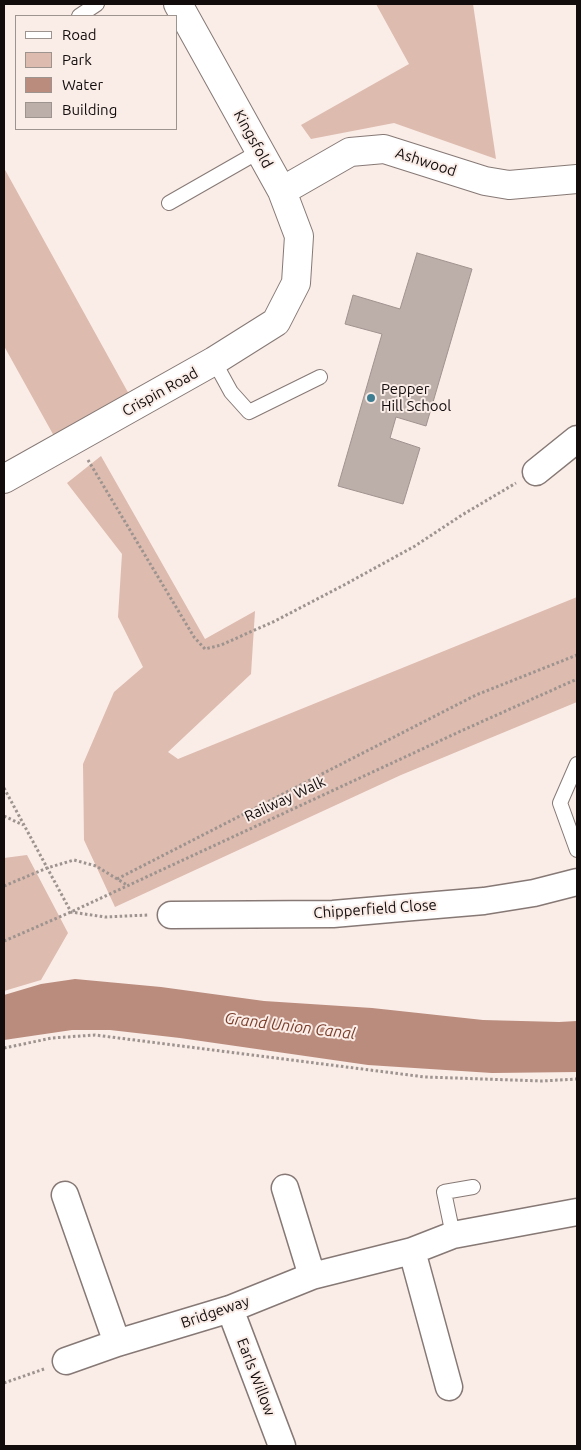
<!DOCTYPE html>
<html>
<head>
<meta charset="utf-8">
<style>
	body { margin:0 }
	#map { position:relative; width:581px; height:1450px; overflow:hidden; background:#faece7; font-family:Ubuntu,sans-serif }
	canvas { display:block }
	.frame { position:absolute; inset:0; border:5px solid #120d0c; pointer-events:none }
	.legend { position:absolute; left:15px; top:15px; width:162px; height:115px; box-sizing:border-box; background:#faece7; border:1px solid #9d938f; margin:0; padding:6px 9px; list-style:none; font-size:15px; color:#120d0c }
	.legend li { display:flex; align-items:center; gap:10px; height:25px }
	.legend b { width:25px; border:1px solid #9d938f }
</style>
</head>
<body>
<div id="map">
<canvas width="581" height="1450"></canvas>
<div class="frame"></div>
<ul class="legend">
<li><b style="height:6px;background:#fff"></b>Road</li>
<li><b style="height:14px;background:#ddbbaf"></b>Park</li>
<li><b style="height:14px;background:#b98c7d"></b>Water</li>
<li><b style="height:14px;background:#bcafaa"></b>Building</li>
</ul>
</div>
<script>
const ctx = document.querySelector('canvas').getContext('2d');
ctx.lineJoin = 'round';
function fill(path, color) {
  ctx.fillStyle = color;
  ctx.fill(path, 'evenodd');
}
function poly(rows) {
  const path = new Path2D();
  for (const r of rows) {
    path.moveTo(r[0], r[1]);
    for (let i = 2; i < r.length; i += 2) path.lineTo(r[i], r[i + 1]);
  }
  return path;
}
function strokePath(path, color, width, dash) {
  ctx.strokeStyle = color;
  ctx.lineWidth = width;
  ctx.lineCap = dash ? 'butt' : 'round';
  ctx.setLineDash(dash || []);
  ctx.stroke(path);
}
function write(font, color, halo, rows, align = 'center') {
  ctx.font = font + ' Ubuntu,sans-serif';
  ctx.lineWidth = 4;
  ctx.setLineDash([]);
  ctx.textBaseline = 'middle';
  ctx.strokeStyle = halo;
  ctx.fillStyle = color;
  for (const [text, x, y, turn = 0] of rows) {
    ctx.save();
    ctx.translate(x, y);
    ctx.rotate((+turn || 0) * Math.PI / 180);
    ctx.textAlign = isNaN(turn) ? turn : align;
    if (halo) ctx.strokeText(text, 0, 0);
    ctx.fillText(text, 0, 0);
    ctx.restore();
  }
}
fill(poly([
	[376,4,473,4,496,159,394,123,311,139,301,125,409,64],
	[4,168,130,396,54,436,4,346],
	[101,456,205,639,255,611,251,674,168,752,178,759,577,597,577,702,401,775,115,907,84,840,83,764,114,692,143,667,118,617,122,554,67,483],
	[27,855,68,933,41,980,4,991,4,858]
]), '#ddbbaf');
fill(poly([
	[75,979,161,987,264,1001,372,1008,483,1020,559,1022,577,1021,577,1072,492,1073,368,1065,180,1038,110,1030,72,1030,4,1040,4,995,41,984]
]), '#b98c7d');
const building = poly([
	[417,253,472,269,426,426,396,417,390,438,420,448,403,504,338,486,382,334,345,324,353,295,400,309,417,253]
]);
fill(building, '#bcafaa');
strokePath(building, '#a0938f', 1);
const service = poly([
	[79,16,97,4],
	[169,203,260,151],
	[214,361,231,392,249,412,320,377],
	[577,764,560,803,577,850],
	[453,1235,444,1192,473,1187]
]);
const minor = poly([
	[536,472,577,439],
	[171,915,333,914,413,907,484,901,534,893,577,882],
	[285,1188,312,1276],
	[65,1195,117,1343],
	[412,1251,449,1387],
	[230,1309,282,1446],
	[66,1361,117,1343,230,1309,312,1276,412,1251,453,1235,577,1212]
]);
const tertiary = poly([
	[282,191,350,152,384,149,485,181,509,185,577,179],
	[4,479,214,361,276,322,296,283,299,236,282,191,178,4]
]);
strokePath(service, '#867975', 16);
strokePath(minor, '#867975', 29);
strokePath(tertiary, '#867975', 30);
strokePath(poly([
	[88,460,194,637,205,649,221,645,275,621,344,585,415,546,462,515,516,483],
	[4,788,71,912,105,917,148,915],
	[4,816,23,825],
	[117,879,476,695,577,655],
	[4,886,47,868,74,860,96,866,127,885],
	[4,941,71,912,461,731,577,679],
	[4,1048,52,1038,95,1035,425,1077,542,1081,577,1079],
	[4,1383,44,1369]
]), '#9d938f', 3, [2.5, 2.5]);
strokePath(service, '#fff', 14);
strokePath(minor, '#fff', 26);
strokePath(tertiary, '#fff', 28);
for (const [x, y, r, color] of [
	[371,398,5,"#3e7e92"]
]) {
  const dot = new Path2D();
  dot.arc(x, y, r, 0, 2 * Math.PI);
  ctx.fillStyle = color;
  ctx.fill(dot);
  strokePath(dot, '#faece7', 2);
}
write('15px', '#120d0c', '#faece7', [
	["Kingsfold",253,139,61],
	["Ashwood",426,162,18],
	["Crispin Road",160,392,-29],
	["Railway Walk",285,799,-25],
	["Chipperfield Close",375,909,-4],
	["Bridgeway",215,1312,-19],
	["Earls Willow",256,1377,69]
]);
write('15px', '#120d0c', '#faece7', [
	["Pepper",381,389],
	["Hill School",381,406]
], 'left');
write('italic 16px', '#7b3f2b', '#faece7', [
	["Grand Union Canal",290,1026,7]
]);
</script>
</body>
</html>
